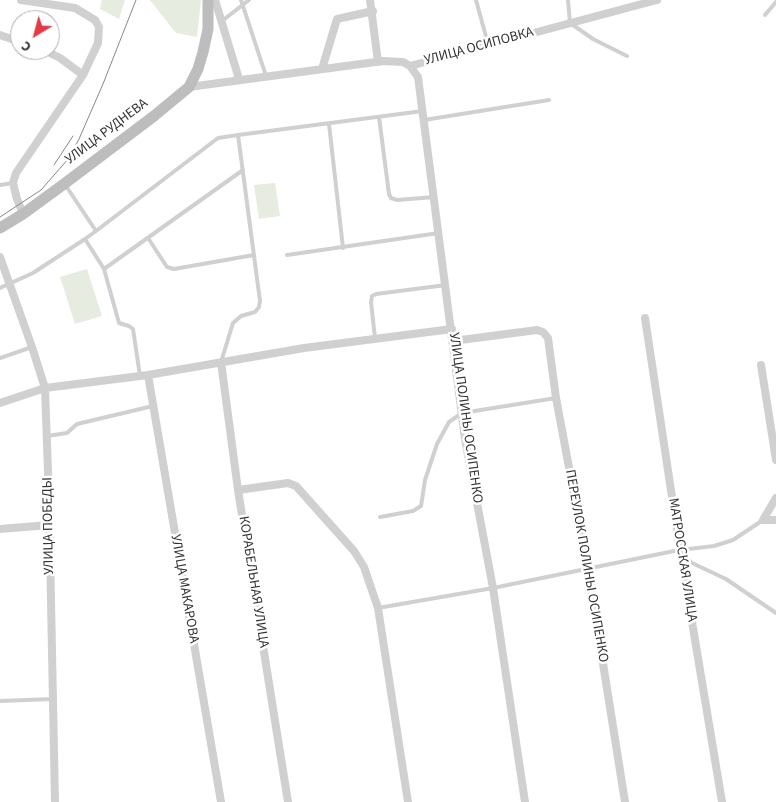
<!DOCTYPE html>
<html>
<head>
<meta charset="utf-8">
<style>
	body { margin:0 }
	#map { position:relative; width:776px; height:802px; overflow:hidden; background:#fff; font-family:"Source Sans 3",sans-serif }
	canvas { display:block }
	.north { position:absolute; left:10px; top:10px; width:50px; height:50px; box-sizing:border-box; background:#fff; border:1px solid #adadad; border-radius:50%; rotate:217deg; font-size:14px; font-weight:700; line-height:20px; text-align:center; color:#333 }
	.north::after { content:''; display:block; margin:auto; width:18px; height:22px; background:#e63946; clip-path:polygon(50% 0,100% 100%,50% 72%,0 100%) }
</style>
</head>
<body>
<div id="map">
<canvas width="776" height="802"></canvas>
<div class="north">С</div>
</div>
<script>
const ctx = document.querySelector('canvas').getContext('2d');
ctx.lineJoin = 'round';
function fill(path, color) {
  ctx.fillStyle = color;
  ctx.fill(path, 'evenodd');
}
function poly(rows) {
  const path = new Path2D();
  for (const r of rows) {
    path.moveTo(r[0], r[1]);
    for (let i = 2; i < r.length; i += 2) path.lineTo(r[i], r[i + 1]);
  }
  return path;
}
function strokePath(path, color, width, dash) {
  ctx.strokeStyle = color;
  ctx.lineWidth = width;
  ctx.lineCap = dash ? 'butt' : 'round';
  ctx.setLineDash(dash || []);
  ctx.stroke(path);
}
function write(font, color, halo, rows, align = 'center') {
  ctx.font = font + ' "Source Sans 3",sans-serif';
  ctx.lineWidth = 5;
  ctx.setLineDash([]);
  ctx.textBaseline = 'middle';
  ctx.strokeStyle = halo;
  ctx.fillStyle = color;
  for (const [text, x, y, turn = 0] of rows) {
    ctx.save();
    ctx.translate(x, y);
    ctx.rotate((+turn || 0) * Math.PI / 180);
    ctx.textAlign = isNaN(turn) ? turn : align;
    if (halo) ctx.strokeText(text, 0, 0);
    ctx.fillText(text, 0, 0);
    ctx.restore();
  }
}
fill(poly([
	[102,0,125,0,119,19,100,9],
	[150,0,201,0,197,37,176,33],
	[275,183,280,216,259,219,254,185],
	[87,269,102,316,75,324,60,277]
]), '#e6ecdf');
strokePath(poly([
	[241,0,266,76],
	[476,0,488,44],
	[568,0,570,23,593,39,627,56],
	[765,15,776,2],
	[222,21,249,0],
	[379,117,389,194,391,198,397,200,435,197],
	[424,120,549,100],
	[329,124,343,248],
	[0,185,13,183],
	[66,186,96,231,85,239,104,269,119,323,129,326,133,329,140,376],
	[96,231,218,138,238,135],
	[148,238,167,267,174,269,254,255],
	[287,255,439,233],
	[104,269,243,170],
	[0,288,33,273,85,239],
	[375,338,371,302,372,296,376,294,446,285],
	[0,358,32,347],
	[221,362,233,323,241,316,255,312,259,307,260,301,238,135,423,111],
	[47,436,67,433,77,424,153,406],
	[380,517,413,511,421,506,425,480,437,444,449,422,462,413,556,398],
	[680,550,714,546,733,540,763,520],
	[683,555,692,563,726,579,776,613],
	[378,608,493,588,679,550],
	[0,701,53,699]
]), '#d0d0d0', 4);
strokePath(poly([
	[21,0,75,8,95,20,99,27,98,43,83,75,16,173,13,183,17,199,23,214],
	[215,0,239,79],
	[370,0,378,62],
	[0,35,20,42],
	[44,50,60,58,83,75],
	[410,66,418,77,465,439,493,588,525,802],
	[322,69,337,19,373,11],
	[189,87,383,61,403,62,410,66,657,0],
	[0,257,32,347,45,388,49,500,55,802],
	[645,318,680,550,722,802],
	[453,341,537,330,543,332,548,338,556,398,588,569,625,802],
	[221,362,238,490,288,802],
	[761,365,776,460],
	[148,375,221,802],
	[0,403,45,388,148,375,304,348,452,329],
	[238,490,288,483,296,486,354,551,364,567,378,608,408,802],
	[776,498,763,520,776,520],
	[0,529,49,525]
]), '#d0d0d0', 8);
strokePath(poly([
	[0,228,23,214,64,184,154,116,189,87,198,69,203,52,208,29,208,0]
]), '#bdbdbd', 11);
strokePath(poly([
	[54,165,73,136],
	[0,217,41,190,69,158,79,139,103,84,136,0]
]), '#888', 1);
write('14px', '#333', '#fff', [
	["УЛИЦА ОСИПОВКА",479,47,-15],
	["УЛИЦА РУДНЕВА",107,132,-37],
	["УЛИЦА ПОЛИНЫ ОСИПЕНКО",465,418,82],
	["УЛИЦА ПОБЕДЫ",49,526,-91],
	["МАТРОССКАЯ УЛИЦА",682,560,81],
	["ПЕРЕУЛОК ПОЛИНЫ ОСИПЕНКО",586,566,80],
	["КОРАБЕЛЬНАЯ УЛИЦА",253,582,81],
	["УЛИЦА МАКАРОВА",184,589,80]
]);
</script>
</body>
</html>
